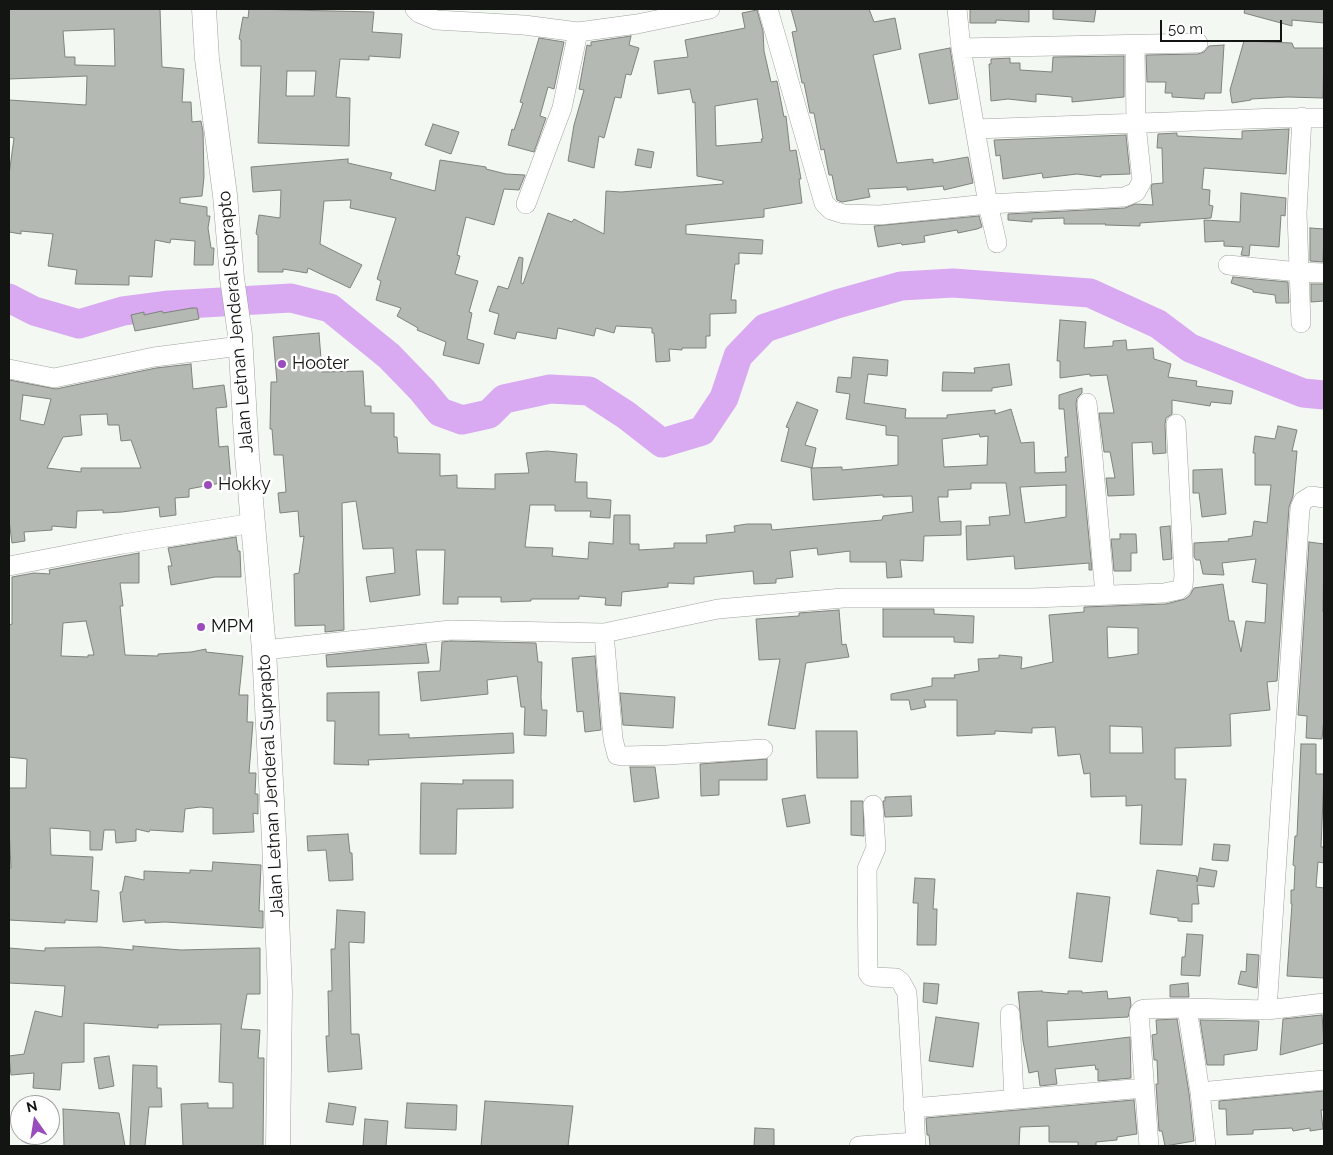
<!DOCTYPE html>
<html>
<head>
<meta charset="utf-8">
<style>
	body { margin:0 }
	#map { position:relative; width:1333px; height:1155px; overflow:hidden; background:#f3f9f2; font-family:Raleway,sans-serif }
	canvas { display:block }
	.frame { position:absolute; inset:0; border:10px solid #131512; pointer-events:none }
	.north { position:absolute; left:10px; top:1095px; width:50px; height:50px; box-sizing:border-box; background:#fff; border:1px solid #a1a1a0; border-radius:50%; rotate:347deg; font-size:14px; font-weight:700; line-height:20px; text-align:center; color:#131512 }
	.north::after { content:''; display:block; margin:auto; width:18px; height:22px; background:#9a4cbc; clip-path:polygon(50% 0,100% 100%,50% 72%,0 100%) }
	.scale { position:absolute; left:1160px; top:20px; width:122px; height:22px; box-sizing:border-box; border:2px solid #131512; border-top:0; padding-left:6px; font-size:15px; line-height:18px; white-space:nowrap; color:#131512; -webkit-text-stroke:4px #fff; paint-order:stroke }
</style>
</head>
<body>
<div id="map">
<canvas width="1333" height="1155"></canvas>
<div class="frame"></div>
<div class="north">N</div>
<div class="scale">50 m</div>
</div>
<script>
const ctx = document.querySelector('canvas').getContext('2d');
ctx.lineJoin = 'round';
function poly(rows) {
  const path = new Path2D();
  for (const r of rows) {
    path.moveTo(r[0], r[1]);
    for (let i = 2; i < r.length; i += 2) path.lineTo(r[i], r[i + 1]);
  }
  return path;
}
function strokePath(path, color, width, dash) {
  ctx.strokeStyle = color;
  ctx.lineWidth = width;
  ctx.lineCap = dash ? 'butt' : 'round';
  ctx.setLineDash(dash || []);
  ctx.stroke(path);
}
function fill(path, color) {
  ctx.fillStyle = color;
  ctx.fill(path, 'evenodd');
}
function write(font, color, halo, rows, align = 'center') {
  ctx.font = font + ' Raleway,sans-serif';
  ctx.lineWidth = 5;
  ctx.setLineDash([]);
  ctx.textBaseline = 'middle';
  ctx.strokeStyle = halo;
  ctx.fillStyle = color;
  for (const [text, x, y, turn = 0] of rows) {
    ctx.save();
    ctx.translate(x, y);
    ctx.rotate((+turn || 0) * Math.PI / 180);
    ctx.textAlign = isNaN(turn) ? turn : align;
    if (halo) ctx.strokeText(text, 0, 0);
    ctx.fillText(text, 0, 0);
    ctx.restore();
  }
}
strokePath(poly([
	[9,298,34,311,79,324,123,311,169,305,291,298,330,308,389,356,422,390,440,412,462,420,489,414,504,399,550,389,589,391,626,415,662,443,702,431,724,398,738,356,765,328,837,304,901,286,953,283,1090,293,1158,324,1190,348,1303,393,1324,395]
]), '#d9aaf1', 29);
const building = poly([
	[9,9,160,9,162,67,184,69,182,102,191,102,192,122,201,121,203,132,204,177,202,196,180,198,180,203,207,207,207,216,210,216,208,228,211,248,214,248,213,265,194,265,195,241,171,239,170,243,155,240,152,277,129,276,129,285,75,284,77,270,48,266,53,234,21,231,21,234,9,232,9,175,14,138,9,137,9,100,86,105,87,76,9,79,9,9],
	[114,29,115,66,75,65,75,57,65,57,63,31,114,29],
	[249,9,374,12,372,32,402,34,400,58,369,56,369,60,340,59,336,97,350,98,349,146,258,143,261,66,241,66,241,40,239,39,243,17,248,18,249,9],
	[287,71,316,71,314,96,286,96,287,71],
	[791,9,869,9,874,22,895,18,901,49,873,55,897,163,933,159,933,163,968,157,973,183,944,190,943,186,907,190,907,187,868,189,870,197,842,202,837,200,832,175,829,175,824,149,821,150,814,113,810,113,804,83,802,83,792,32,797,31,791,9],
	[970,9,1029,9,1029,22,996,20,996,23,970,23,970,9],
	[1053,9,1096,9,1094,22,1053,19,1053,9],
	[1245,9,1324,9,1324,23,1292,20,1292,26,1244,13,1245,9],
	[757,10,763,31,764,51,771,82,777,81,784,117,786,116,790,151,796,150,801,179,799,179,802,203,764,209,764,217,686,225,686,234,763,240,762,254,739,253,739,264,735,264,731,300,736,300,736,313,710,314,710,336,706,336,706,348,682,348,682,350,669,349,670,361,656,362,654,333,652,333,652,328,616,326,614,333,596,328,594,336,558,328,556,339,517,332,515,339,494,334,499,314,489,311,498,286,508,289,519,257,523,258,521,283,523,284,548,213,572,222,574,219,604,234,606,191,621,192,723,184,723,181,697,176,695,102,693,103,690,89,658,94,654,61,688,57,685,40,745,28,742,13,757,10],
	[757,99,763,139,761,139,762,142,716,146,715,106,757,99],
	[631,36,629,45,639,48,631,75,626,74,621,98,615,97,604,138,599,136,594,168,568,161,574,125,584,90,579,89,587,45,591,46,591,42,631,36],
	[539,38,564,42,554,89,548,87,540,116,546,118,534,152,508,145,512,129,514,130,523,103,520,102,539,38],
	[1244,41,1292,43,1294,48,1324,48,1323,98,1288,97,1251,99,1251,100,1232,103,1230,90,1244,41],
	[1224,45,1221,93,1205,93,1204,99,1172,97,1172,93,1165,93,1166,82,1147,82,1146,55,1198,54,1204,52,1209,46,1224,45],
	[950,48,958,99,929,104,919,54,950,48],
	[1124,56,1124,97,1072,102,1072,97,1036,94,1036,102,1008,99,991,101,989,64,991,64,991,59,1010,58,1010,63,1020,63,1020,70,1052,72,1053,57,1124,56],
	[433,124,459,132,451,154,425,145,433,124],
	[1289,129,1286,174,1204,168,1202,189,1210,190,1209,205,1213,206,1211,218,1140,223,1140,226,1105,225,1106,224,1064,224,1064,218,1032,219,1032,222,1008,220,1008,214,1125,208,1135,204,1153,205,1151,188,1152,184,1163,183,1162,148,1157,148,1158,134,1177,133,1177,136,1242,139,1242,131,1289,129],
	[1126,135,1130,174,1101,175,1101,177,1077,174,1043,178,1042,173,1003,179,1000,155,996,156,994,140,1126,135],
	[638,149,654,152,651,168,635,165,638,149],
	[348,159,348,163,392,173,390,179,435,191,440,160,486,167,486,169,506,174,525,175,519,190,504,189,494,225,466,217,457,255,460,256,455,274,478,281,469,312,472,313,467,339,484,344,479,364,443,355,446,342,417,330,418,328,397,316,401,308,376,300,381,281,377,279,396,218,350,208,351,200,324,201,320,244,362,265,350,288,308,268,307,273,283,269,283,272,258,272,258,235,256,234,259,215,280,218,281,190,253,192,251,167,348,159],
	[1241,193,1286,198,1285,216,1281,215,1279,247,1250,245,1249,256,1241,255,1243,247,1224,246,1224,241,1205,242,1204,220,1240,222,1241,193],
	[979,216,982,227,977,229,958,233,957,230,924,236,925,242,902,245,901,243,878,247,874,226,979,216],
	[1310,228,1324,229,1323,262,1310,261,1310,228],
	[1233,277,1288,282,1289,303,1276,303,1275,295,1253,292,1253,290,1231,283,1233,277],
	[1311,284,1324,284,1324,301,1311,302,1311,284],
	[192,308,197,308,199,319,135,331,131,315,144,312,144,315,162,311,163,313,192,308],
	[1060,320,1086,322,1084,348,1113,346,1113,341,1126,340,1127,350,1153,348,1154,359,1171,364,1168,377,1197,381,1196,386,1233,391,1231,404,1211,402,1210,406,1172,400,1172,414,1166,418,1165,424,1166,453,1153,454,1152,442,1132,443,1134,495,1108,496,1106,478,1115,478,1110,452,1104,452,1099,413,1114,413,1107,375,1090,376,1090,374,1060,378,1060,361,1057,361,1060,320],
	[319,333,322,372,363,371,365,406,371,406,371,413,394,413,394,437,397,437,398,453,440,454,440,476,457,475,457,488,495,489,495,474,529,473,526,453,547,451,577,454,575,482,587,482,587,498,611,500,610,518,590,517,591,511,555,511,555,505,530,505,525,547,553,548,552,556,588,559,589,542,613,544,614,515,630,515,630,544,639,544,639,550,674,548,674,543,707,543,706,535,735,532,734,526,747,524,771,524,772,530,882,520,883,516,913,512,912,496,883,497,883,495,813,500,811,468,842,467,842,470,898,465,898,436,886,435,886,426,846,419,850,394,836,392,838,377,851,378,853,357,888,360,887,376,868,374,864,403,906,409,905,418,947,418,947,415,995,410,995,414,1011,409,1021,443,1034,442,1035,473,1066,472,1065,457,1068,457,1064,409,1059,409,1059,395,1082,388,1082,393,1077,398,1076,404,1092,570,1089,570,1089,563,1015,569,1014,556,967,560,966,526,990,525,989,517,1010,515,1006,483,971,483,971,489,948,490,948,497,938,497,940,522,961,521,961,535,924,536,923,561,900,560,902,577,887,578,886,562,850,562,850,551,818,555,817,548,790,551,793,577,776,579,776,583,754,584,753,571,694,577,694,584,668,583,668,587,622,592,621,606,605,605,606,598,579,596,579,599,531,599,531,601,501,602,501,597,458,597,458,604,443,604,445,550,416,550,420,595,370,602,366,577,395,573,393,548,363,549,356,501,342,503,344,630,325,632,325,625,295,626,294,574,299,573,304,536,300,537,298,511,280,513,278,493,286,492,283,455,274,455,272,429,270,429,271,382,277,382,273,337,319,333],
	[979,434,980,437,988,436,987,465,944,467,942,439,979,434],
	[1066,485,1066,517,1025,523,1020,487,1066,485],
	[191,364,193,389,224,385,227,407,216,408,219,447,228,446,231,481,189,489,189,497,175,498,176,515,160,517,159,507,122,512,103,513,103,510,77,511,76,528,52,526,52,530,24,532,25,541,12,543,9,520,9,380,56,389,156,368,191,364],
	[23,395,51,399,44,425,20,420,23,395],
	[107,414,108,425,119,425,121,441,131,440,141,468,81,468,81,472,47,468,63,437,82,435,80,415,107,414],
	[1009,364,1012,385,992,388,992,391,942,391,943,372,975,373,974,368,1009,364],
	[797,402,818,410,805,445,816,448,812,468,781,461,789,428,786,427,797,402],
	[1278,426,1297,430,1292,451,1297,451,1293,496,1289,507,1277,681,1267,682,1270,710,1230,714,1231,746,1175,748,1175,779,1186,779,1182,845,1140,844,1142,805,1126,806,1126,796,1091,797,1090,773,1084,774,1080,754,1058,756,1055,727,1032,728,1032,733,995,731,995,734,957,736,957,700,924,700,926,707,911,710,909,700,891,700,891,694,932,686,932,678,955,678,954,675,979,671,978,659,999,658,999,655,1022,657,1021,669,1053,662,1049,615,1084,612,1084,607,1166,604,1185,599,1190,595,1194,588,1223,584,1229,621,1234,621,1241,652,1246,621,1265,623,1267,584,1252,582,1256,559,1222,563,1224,575,1203,574,1200,560,1196,560,1194,557,1194,543,1229,541,1228,539,1252,536,1254,521,1267,523,1271,485,1255,485,1255,453,1253,453,1255,436,1275,439,1278,426],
	[1108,627,1138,628,1138,654,1108,658,1107,628,1108,627],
	[1110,726,1142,727,1143,753,1110,753,1110,726],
	[1222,469,1226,514,1202,517,1199,493,1193,493,1193,470,1222,469],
	[1170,526,1172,559,1163,560,1160,527,1170,526],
	[1120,534,1136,534,1137,553,1131,553,1131,571,1114,571,1111,539,1120,539,1120,534],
	[236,537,238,551,240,551,241,577,215,577,171,585,168,566,172,566,168,548,236,537],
	[1309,542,1324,544,1323,612,1324,612,1324,718,1322,739,1306,738,1307,716,1298,715,1309,542],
	[139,553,139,583,120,583,123,606,120,606,125,655,158,656,158,654,191,652,206,649,206,652,243,656,239,695,248,695,247,722,253,722,249,773,256,773,255,794,258,794,258,814,253,813,254,832,213,834,213,808,200,807,185,809,183,832,150,830,149,832,136,829,136,841,116,843,115,830,104,830,102,850,90,850,90,831,50,828,51,855,93,857,91,890,99,891,97,922,65,920,65,923,9,920,9,868,11,868,9,827,9,788,26,788,27,759,9,757,9,625,12,624,12,577,34,573,50,574,49,570,139,553],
	[86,621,94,655,88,655,88,657,61,656,63,623,86,621],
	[883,609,934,609,934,614,974,616,973,643,954,642,954,637,883,637,883,609],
	[839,610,842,645,846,644,849,657,806,663,795,729,768,725,780,659,759,660,756,619,799,616,799,613,839,610],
	[451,641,536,643,538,662,542,662,541,698,542,710,547,710,546,736,524,735,525,707,521,707,517,676,487,680,488,694,421,701,418,672,440,671,442,642,451,641],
	[426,644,429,663,327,667,326,655,426,644],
	[595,656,601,730,585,732,583,711,577,712,572,658,595,656],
	[379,692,379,735,409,734,409,738,513,733,514,753,368,760,369,765,334,764,335,721,327,721,327,693,379,692],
	[620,693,675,697,673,728,623,725,620,693],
	[816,731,857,731,858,778,817,778,816,731],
	[1301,744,1316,744,1316,774,1324,774,1321,847,1324,847,1324,863,1318,862,1316,887,1324,888,1324,978,1287,976,1292,904,1291,904,1291,890,1294,890,1295,866,1293,865,1295,836,1297,836,1301,744],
	[767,759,767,780,719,780,719,795,701,796,700,764,767,759],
	[630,767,655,767,659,798,634,802,630,767],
	[463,780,513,780,513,808,457,809,456,854,420,854,421,783,463,784,463,780],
	[805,795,810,823,787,827,782,799,805,795],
	[911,796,912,816,885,817,883,801,885,801,885,797,911,796],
	[851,801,863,801,864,836,851,835,851,801],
	[348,834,350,853,352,853,353,880,329,881,326,850,308,851,307,836,348,834],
	[1214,844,1230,845,1228,861,1212,860,1214,844],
	[213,862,261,865,259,911,263,911,263,928,165,922,145,923,145,920,123,922,120,892,122,892,125,876,144,880,144,871,190,873,190,870,212,871,213,862],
	[1200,868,1217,871,1214,887,1197,885,1199,904,1192,904,1192,922,1178,921,1178,918,1150,914,1157,870,1197,876,1197,882,1200,868],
	[915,878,935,879,933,909,937,909,936,945,917,945,918,903,913,903,915,878],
	[1077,893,1110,897,1102,962,1069,958,1077,893],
	[337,910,365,912,364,943,349,942,351,1034,359,1034,362,1069,328,1072,326,1036,329,1036,328,991,332,991,331,949,335,949,337,910],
	[1187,934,1203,935,1200,976,1181,975,1182,957,1185,957,1187,934],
	[133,946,181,950,260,948,260,994,247,994,241,1029,260,1030,258,1058,264,1058,263,1146,183,1146,181,1104,208,1103,208,1108,233,1108,233,1083,219,1082,221,1024,158,1025,158,1028,84,1023,84,1062,62,1063,60,1090,33,1088,34,1073,11,1075,9,1056,24,1054,35,1011,62,1017,65,986,9,983,9,948,45,951,45,948,100,947,133,950,133,946],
	[1247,954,1259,955,1257,988,1238,984,1241,971,1246,972,1247,954],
	[924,983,939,984,937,1004,923,1002,924,983],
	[1188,983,1189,997,1170,997,1170,985,1188,983],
	[1042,991,1042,992,1068,994,1068,991,1082,991,1082,993,1107,991,1108,999,1130,997,1131,1005,1128,1017,1047,1021,1048,1047,1130,1037,1131,1078,1098,1081,1098,1069,1096,1070,1095,1065,1055,1069,1057,1084,1040,1086,1038,1071,1029,1073,1023,1041,1018,992,1042,991],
	[1322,1015,1324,1043,1280,1055,1283,1019,1322,1015],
	[936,1017,979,1023,973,1067,929,1061,936,1017],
	[1177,1019,1189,1093,1194,1141,1165,1146,1162,1131,1159,1131,1156,1084,1158,1084,1157,1060,1154,1060,1152,1035,1157,1034,1156,1020,1177,1019],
	[1200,1020,1259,1021,1257,1050,1224,1055,1224,1065,1207,1065,1200,1020],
	[109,1056,114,1086,99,1089,94,1058,109,1056],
	[133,1065,157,1066,157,1088,161,1088,162,1107,149,1107,145,1146,130,1146,133,1065],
	[1324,1091,1324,1110,1321,1110,1323,1129,1310,1131,1310,1128,1293,1131,1292,1128,1253,1130,1253,1134,1227,1135,1226,1109,1219,1109,1219,1101,1324,1091],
	[1134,1100,1137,1134,1117,1137,1117,1140,1096,1142,1096,1146,1078,1146,1078,1142,1049,1142,1049,1126,1020,1127,1019,1146,930,1146,929,1135,927,1135,926,1118,1134,1100],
	[485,1101,573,1106,568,1146,481,1146,485,1101],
	[329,1103,356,1107,353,1125,326,1122,329,1103],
	[407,1103,457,1105,456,1130,405,1128,407,1103],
	[63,1109,119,1113,125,1146,64,1146,63,1109],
	[365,1119,388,1121,386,1146,363,1146,365,1119],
	[755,1128,774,1129,774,1146,754,1146,755,1128]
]);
fill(building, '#b4bab3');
strokePath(building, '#7e837c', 1);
const minor = poly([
	[415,9,419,13,436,20,524,25,578,32,637,24,710,9],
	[768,9,824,203,831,210,844,214,880,215,988,204,1124,197,1136,192,1142,181,1136,124,1135,45],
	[957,9,961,48,988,204,997,243],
	[961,48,1198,43],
	[975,129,1278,118,1324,118],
	[526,204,562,108,578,32],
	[1228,265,1299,272,1324,273],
	[1301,323,1297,213,1302,117],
	[9,369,54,378,154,357,240,346],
	[1087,403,1093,458,1105,595],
	[9,566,123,544,253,523],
	[604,633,613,739,617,755,622,756,667,755,763,749],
	[264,650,451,630,604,633,718,609,843,598,1033,598,1164,593,1178,590,1183,586,1184,575,1176,424],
	[873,805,876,848,867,869,868,973,870,976,874,977,896,978,901,982,907,993,916,1146],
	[1267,1010,1324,1003],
	[1010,1014,1014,1099],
	[1200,1092,1324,1080],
	[913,1108,1144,1088],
	[859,1146,916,1142],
	[1149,1146,1139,1013,1141,1010,1145,1009,1187,1008],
	[1206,1146,1200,1092,1187,1008,1267,1010,1300,508,1303,501,1311,496,1324,498]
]);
const major = poly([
	[204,9,207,59,225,195,232,278,240,335,247,455,264,650,274,839,280,992,278,1146]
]);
strokePath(minor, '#9ea49d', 20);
strokePath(major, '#9ea49d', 25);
strokePath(minor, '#fff', 19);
strokePath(major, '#fff', 24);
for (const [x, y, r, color] of [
	[282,364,5,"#9a4cbc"],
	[208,485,5,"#9a4cbc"],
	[201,627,5,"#9a4cbc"]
]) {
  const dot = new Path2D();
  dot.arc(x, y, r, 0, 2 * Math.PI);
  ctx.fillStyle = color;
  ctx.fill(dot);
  strokePath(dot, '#fff', 2);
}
write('18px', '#131512', '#fff', [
	["Jalan Letnan Jenderal Suprapto",236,322,-95],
	["Jalan Letnan Jenderal Suprapto",271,786,-93]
]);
write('18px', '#131512', '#fff', [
	["Hooter",292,364],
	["Hokky",218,485],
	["MPM",211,627]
], 'left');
</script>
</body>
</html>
